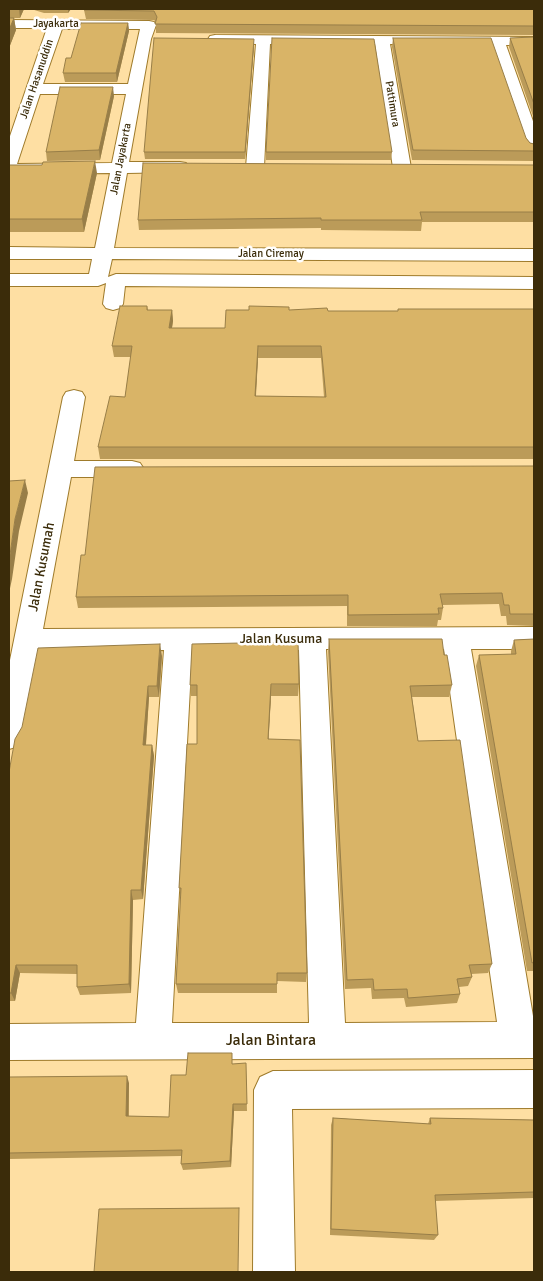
<!DOCTYPE html>
<html>
<head>
<meta charset="utf-8">
<style>
	body { margin:0 }
	#map { position:relative; width:543px; height:1281px; overflow:hidden; background:#fedfa3; font-family:Signika,sans-serif }
	canvas { display:block }
	.frame { position:absolute; inset:0; border:10px solid #3b2c0a; pointer-events:none }
</style>
</head>
<body>
<div id="map">
<canvas width="543" height="1281"></canvas>
<div class="frame"></div>
</div>
<script>
const ctx = document.querySelector('canvas').getContext('2d');
ctx.lineJoin = 'round';
function poly(rows) {
  const path = new Path2D();
  for (const r of rows) {
    path.moveTo(r[0], r[1]);
    for (let i = 2; i < r.length; i += 2) path.lineTo(r[i], r[i + 1]);
  }
  return path;
}
function strokePath(path, color, width, dash) {
  ctx.strokeStyle = color;
  ctx.lineWidth = width;
  ctx.lineCap = dash ? 'butt' : 'round';
  ctx.setLineDash(dash || []);
  ctx.stroke(path);
}
function fill(path, color) {
  ctx.fillStyle = color;
  ctx.fill(path, 'evenodd');
}
function write(font, color, halo, rows, align = 'center') {
  ctx.font = font + ' Signika,sans-serif';
  ctx.lineWidth = 5;
  ctx.setLineDash([]);
  ctx.textBaseline = 'middle';
  ctx.strokeStyle = halo;
  ctx.fillStyle = color;
  for (const [text, x, y, turn = 0] of rows) {
    ctx.save();
    ctx.translate(x, y);
    ctx.rotate((+turn || 0) * Math.PI / 180);
    ctx.textAlign = isNaN(turn) ? turn : align;
    if (halo) ctx.strokeText(text, 0, 0);
    ctx.fillText(text, 0, 0);
    ctx.restore();
  }
}
const minor = poly([
	[9,20,149,21,154,22,156,25,151,39,129,162,180,162,186,163,189,167,186,171,180,172,127,173,114,248,534,249,534,261,112,259,108,277,116,274,534,277,534,289,125,286,123,304,120,308,113,310,106,308,103,304,106,283,98,286,9,286,9,274,89,274,92,259,9,259,9,247,95,248,110,173,9,174,9,139,47,28,9,28,9,20],
	[62,29,140,29,128,84,43,84,62,29],
	[40,94,126,94,112,163,17,164,40,94],
	[215,35,534,37,534,45,506,45,534,124,534,152,528,151,526,147,491,45,390,44,411,168,408,172,402,173,396,172,393,168,375,44,270,44,264,167,261,171,255,172,249,171,246,167,256,44,210,42,208,39,210,36,215,35],
	[74,390,82,392,85,397,74,461,132,461,140,463,144,469,140,475,132,477,71,477,43,629,534,627,534,649,471,649,534,1022,534,1058,9,1060,9,1024,136,1023,164,650,39,651,24,737,19,746,9,749,9,665,63,397,66,392,74,390],
	[326,649,444,649,497,1022,345,1023,326,649],
	[192,650,299,650,309,1023,172,1023,192,650],
	[534,1070,534,1108,292,1109,295,1272,253,1272,254,1090,260,1077,273,1071,534,1070]
]);
strokePath(minor, '#9f7b2b', 2);
fill(minor, '#fff');
fill(poly([
	[9,9,24,9,20,18,14,18,16,30,9,48],
	[31,9,71,9,68,13,44,13],
	[534,9,534,35,156,33,156,22,154,20,86,19,84,10],
	[128,23,129,31,117,82,65,82,63,73,71,58],
	[534,37,534,119,509,47,510,38],
	[393,38,526,138,530,143,534,144,534,161,412,160,392,47],
	[254,46,245,159,145,159,144,152],
	[114,96,100,160,47,161,46,152],
	[266,152,392,152,391,160,266,160],
	[9,165,97,173,84,232,9,232],
	[534,165,534,222,422,222,421,231,321,230,321,228,139,230,138,220],
	[147,306,148,310,172,310,173,321,172,328,225,328,289,310,328,311,398,311,534,309,534,459,100,459,98,447,125,397,131,357,114,357,112,346],
	[258,358,321,358,324,397,256,396],
	[534,466,534,626,507,625,506,616,501,616,499,604,442,605,443,608,441,620,438,620,437,626,347,626,347,606,78,608,76,597,85,555],
	[329,639,444,655,452,685,449,697,412,697,418,741,492,964,488,973,471,974,472,977,468,986,459,987,460,994,457,1003,406,1007,404,998,372,999,371,988,345,989,328,651],
	[534,639,534,971,527,971,476,666,479,655,511,655,511,651,514,640],
	[162,656,159,697,149,697,146,745,152,745,154,756,143,899,133,900,131,993,80,995,77,987,77,974,20,973,15,1001,9,1001,9,772],
	[299,684,298,696,271,696,268,739,307,973,306,982,277,981,277,993,178,993,176,984,181,898,179,888,197,744,197,696,191,696,190,685],
	[233,1064,246,1071,247,1111,234,1111,231,1167,183,1170,181,1164,181,1156,9,1159,9,1077,129,1083,129,1116,169,1117,186,1075],
	[333,1118,428,1124,430,1118,534,1120,534,1198,435,1201,438,1235,434,1240,330,1235,331,1125]
]), '#bb9b59');
fill(poly([
	[19,9,24,9,20,18],
	[68,9,71,9,68,13],
	[14,18,16,30,9,48,9,30],
	[128,23,129,31,117,82,116,73],
	[254,39,254,46,245,159,245,152],
	[113,87,114,96,100,160,99,150],
	[95,161,97,173,84,232,82,219],
	[172,310,173,321,170,340,169,328],
	[258,346,258,358,255,408,255,396],
	[25,480,28,493,19,531,12,579,9,593,9,562,15,519],
	[160,644,162,656,159,697,157,686],
	[271,684,271,696,268,750,268,739],
	[148,686,149,697,145,756,143,745],
	[152,745,154,756,143,899,141,890],
	[131,890,133,900,131,993,129,984],
	[16,965,20,973,15,1001,11,993],
	[127,1076,129,1083,128,1123,126,1116],
	[233,1104,234,1111,231,1167,230,1161]
]), '#987e48');
const building = poly([
	[85,9,534,9,534,26,155,24,157,17,154,11,84,10,85,9],
	[9,18,14,18,9,30,9,18],
	[81,23,128,23,116,73,63,73,66,58,71,58,81,23],
	[534,37,534,104,510,38,534,37],
	[154,38,254,39,245,152,144,152,154,38],
	[272,38,374,39,392,152,266,152,272,38],
	[393,38,491,38,526,138,530,143,534,144,534,151,413,150,393,38],
	[60,87,113,87,99,150,46,152,60,87],
	[95,161,82,219,9,219,9,165,42,165,43,162,95,161],
	[143,163,534,165,534,212,420,212,422,220,321,220,321,218,138,220,143,163],
	[120,306,147,306,147,310,172,310,169,328,225,328,226,310,249,310,249,306,289,307,289,310,327,308,328,311,398,311,398,309,534,309,534,447,98,447,110,396,125,397,132,346,112,346,120,306],
	[258,346,321,346,326,397,255,396,258,346],
	[534,466,534,614,510,614,509,605,504,605,502,593,440,594,443,608,438,608,439,614,348,615,348,595,76,597,81,555,85,555,95,467,534,466],
	[25,480,15,519,9,562,9,481,25,480],
	[329,639,442,639,444,655,447,655,452,685,410,686,418,741,460,740,492,964,469,965,472,977,457,979,460,994,408,998,407,989,374,990,373,979,347,980,329,639],
	[534,639,534,962,532,963,479,655,516,654,514,640,534,639],
	[291,640,298,640,299,684,271,684,268,739,300,740,307,973,277,973,277,984,176,984,181,888,179,888,187,744,197,744,197,685,190,685,192,644,291,642,291,640],
	[160,644,157,686,148,686,143,745,152,745,141,890,131,890,129,984,77,987,77,965,16,965,11,993,9,993,9,772,15,739,22,727,38,648,160,644],
	[188,1053,232,1053,232,1064,246,1063,247,1104,233,1104,230,1161,181,1164,182,1150,9,1153,9,1077,127,1076,126,1116,169,1117,171,1075,186,1075,188,1053],
	[333,1118,431,1124,430,1118,534,1120,534,1192,435,1195,438,1235,331,1229,333,1118],
	[239,1208,238,1272,94,1272,99,1209,239,1208]
]);
fill(building, '#d9b467');
strokePath(building, '#987e48', 1);
write('11px', '#3b2c0a', '#fff', [
	["Jayakarta",56,24],
	["Jalan Hasanuddin",37,79,-71],
	["Pattimura",392,104,81],
	["Jalan Jayakarta",121,159,-79],
	["Jalan Ciremay",271,254]
]);
write('14px', '#3b2c0a', '#fff', [
	["Jalan Kusumah",42,567,-79],
	["Jalan Kusuma",281,639]
]);
write('16px', '#3b2c0a', '#fff', [
	["Jalan Bintara",271,1041]
]);
</script>
</body>
</html>
